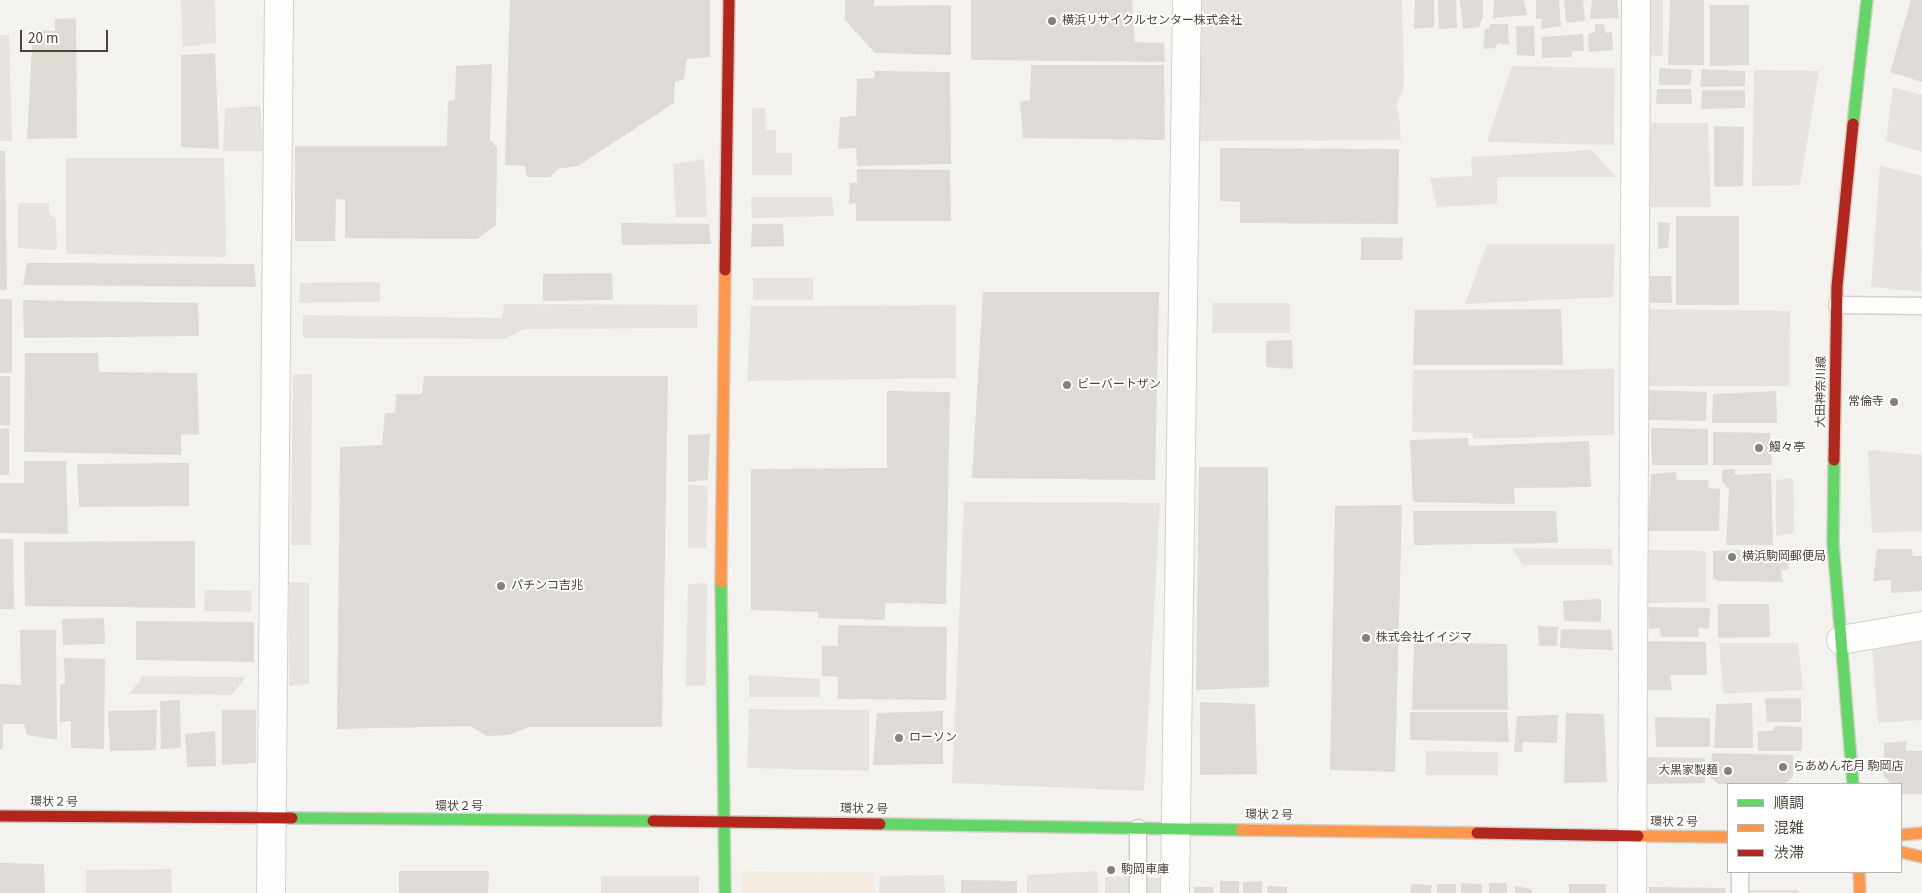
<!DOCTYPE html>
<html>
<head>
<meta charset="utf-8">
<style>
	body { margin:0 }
	#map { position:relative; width:1922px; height:893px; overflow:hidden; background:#f4f2ee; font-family:"Source Sans 3","Noto Sans JP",sans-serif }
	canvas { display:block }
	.legend { position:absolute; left:1727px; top:783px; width:175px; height:90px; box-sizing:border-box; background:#fff; border:1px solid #b7b4b0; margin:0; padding:6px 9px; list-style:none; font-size:15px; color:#4b4439 }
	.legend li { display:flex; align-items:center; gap:10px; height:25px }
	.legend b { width:25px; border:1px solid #b7b4b0 }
	.scale { position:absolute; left:20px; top:30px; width:88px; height:22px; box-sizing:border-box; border:2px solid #4b4439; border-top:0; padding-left:6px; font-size:15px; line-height:18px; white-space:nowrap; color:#4b4439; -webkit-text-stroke:4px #fff; paint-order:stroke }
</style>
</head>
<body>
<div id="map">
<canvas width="1922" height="893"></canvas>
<ul class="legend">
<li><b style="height:6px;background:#63d668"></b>順調</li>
<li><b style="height:6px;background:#ff974d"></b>混雑</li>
<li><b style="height:6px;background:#b3261e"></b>渋滞</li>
</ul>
<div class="scale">20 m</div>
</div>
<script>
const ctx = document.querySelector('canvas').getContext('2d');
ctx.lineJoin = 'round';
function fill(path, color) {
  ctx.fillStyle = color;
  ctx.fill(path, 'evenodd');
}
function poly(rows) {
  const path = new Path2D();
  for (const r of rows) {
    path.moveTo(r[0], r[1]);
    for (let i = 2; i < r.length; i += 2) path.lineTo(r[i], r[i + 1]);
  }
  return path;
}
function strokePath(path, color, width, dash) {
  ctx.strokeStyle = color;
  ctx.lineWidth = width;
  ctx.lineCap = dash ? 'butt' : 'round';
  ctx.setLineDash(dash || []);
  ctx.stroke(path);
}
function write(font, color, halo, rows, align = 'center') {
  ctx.font = font + ' "Source Sans 3","Noto Sans JP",sans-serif';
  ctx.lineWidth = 4;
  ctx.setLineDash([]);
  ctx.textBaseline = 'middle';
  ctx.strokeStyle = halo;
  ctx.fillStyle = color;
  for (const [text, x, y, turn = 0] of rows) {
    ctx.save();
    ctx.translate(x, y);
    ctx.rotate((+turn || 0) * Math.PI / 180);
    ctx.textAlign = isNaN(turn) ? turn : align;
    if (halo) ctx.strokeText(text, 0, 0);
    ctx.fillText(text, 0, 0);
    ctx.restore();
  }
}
fill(poly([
	[743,871,874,873,874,893,743,893]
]), '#f3ebdf');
fill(poly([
	[181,0,215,0,216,43,183,47],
	[1200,0,1402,0,1404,87,1396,106,1399,115,1401,140,1199,141],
	[1649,0,1663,0,1663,56,1647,55],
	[0,35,9,35,12,141,0,141],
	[1512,66,1615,68,1614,145,1487,142],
	[1754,70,1819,71,1800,185,1752,186],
	[1893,87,1922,95,1922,152,1886,141],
	[260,106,264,151,223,151,225,108],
	[752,108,765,108,766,130,776,130,776,153,792,153,792,175,752,175],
	[1651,123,1708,123,1711,207,1647,207],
	[1592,150,1616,177,1497,177,1497,204,1437,207,1430,178,1472,176,1471,157],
	[66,158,224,158,226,257,66,254],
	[704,159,707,217,676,217,673,164],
	[1880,166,1922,176,1921,292,1871,287],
	[751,197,832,197,834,216,752,218],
	[18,203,49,203,49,214,56,218,57,250,18,248],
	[1487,244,1615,244,1613,297,1465,304],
	[753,278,813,278,813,300,753,300],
	[380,282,380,302,299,303,300,283],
	[1213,303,1290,303,1290,333,1212,333],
	[504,304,697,305,697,328,524,329,505,339,303,338,303,315,502,318],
	[956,305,956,378,747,381,751,306],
	[1647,309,1790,311,1789,386,1647,386],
	[1614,369,1614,435,1473,439,1473,433,1412,432,1413,370],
	[312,374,311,545,291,545,293,375],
	[1868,450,1922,455,1922,531,1872,533],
	[1793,478,1794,533,1776,536,1776,480],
	[688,485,708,486,706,548,688,548],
	[964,502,1160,503,1144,791,952,783],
	[1512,548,1611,549,1613,565,1523,565],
	[1645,550,1706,551,1706,602,1646,603],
	[289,582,309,583,309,684,289,686],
	[707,583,706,685,686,686,688,584],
	[205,590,252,591,251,612,204,611],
	[1922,639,1922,720,1878,723,1872,646],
	[1719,643,1798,643,1803,690,1723,694],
	[749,675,820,679,820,697,749,697],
	[143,676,246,677,232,695,129,694],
	[749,709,869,710,869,771,747,768],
	[1426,751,1498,752,1498,775,1426,775],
	[171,869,172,893,86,893,86,870],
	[1097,871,1098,893,1027,893,1027,875],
	[944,875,945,893,879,893,880,876],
	[601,876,699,876,699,893,601,893],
	[1105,877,1161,878,1161,893,1105,893],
	[1736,890,1797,890,1800,893,1736,893]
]), '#e6e3df');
fill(poly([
	[510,0,710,0,710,57,687,59,684,79,675,82,674,103,578,166,558,169,550,177,527,177,525,166,505,165],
	[845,0,874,0,874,6,951,5,951,55,875,53,845,20],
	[971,0,1132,0,1135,42,1164,43,1165,62,971,60],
	[1415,0,1434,0,1434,27,1414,29],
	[1438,0,1456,0,1457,28,1439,29],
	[1460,0,1483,0,1483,16,1479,27,1463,29],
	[1494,0,1524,0,1527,15,1493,18],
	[1536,0,1559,0,1561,26,1541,29,1542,19,1536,19],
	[1564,0,1583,0,1585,21,1566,23],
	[1592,0,1617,0,1619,18,1590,19],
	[1670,0,1704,0,1704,65,1668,65],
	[1911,0,1922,0,1922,82,1890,72],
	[1710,5,1749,5,1749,65,1710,66],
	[76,18,77,138,27,139,33,30,55,31,55,19],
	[1489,24,1508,24,1509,45,1498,43,1495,48,1483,49,1485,29,1490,28],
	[1595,24,1604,24,1606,33,1612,32,1613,50,1589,52,1588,34,1595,32],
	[1516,26,1534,26,1535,56,1517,55],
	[1583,34,1584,51,1572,51,1572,57,1542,58,1542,37],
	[215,53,219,149,181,147,181,55],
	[492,64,490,140,497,147,496,225,477,239,345,238,345,200,336,199,335,241,295,241,295,146,447,146,448,101,455,100,456,66],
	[1031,65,1164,65,1165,140,1023,138,1020,102,1030,100],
	[1659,68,1692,70,1690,85,1659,85],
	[1702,69,1745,71,1745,86,1700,87],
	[874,71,950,72,951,164,857,166,856,148,838,149,840,117,856,116,857,79,875,78],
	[1657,89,1691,89,1692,104,1656,104],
	[1702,90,1745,90,1745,108,1701,109],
	[1714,126,1744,127,1743,186,1714,187],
	[1220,148,1399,149,1398,224,1240,223,1240,202,1220,201],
	[0,151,5,151,7,290,0,290],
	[857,169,950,170,951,221,856,221,856,203,849,204,850,183,857,183],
	[1676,216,1739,216,1739,305,1676,305],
	[1658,222,1670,223,1668,248,1658,249],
	[621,223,709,224,711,244,622,245],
	[752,224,783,224,784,246,751,247],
	[1361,237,1403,238,1402,260,1361,260],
	[27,263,254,264,256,287,23,285],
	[612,273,613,300,543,301,543,274],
	[1650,276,1671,276,1672,303,1650,303],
	[983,292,1159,292,1155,480,972,478],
	[0,299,12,299,12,373,0,373],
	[23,300,198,303,199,336,24,338],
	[1561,309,1563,365,1413,365,1415,310],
	[1292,340,1293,369,1266,367,1266,341],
	[25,353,98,353,99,372,197,373,199,435,181,434,181,455,24,452],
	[0,376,10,376,10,426,0,425],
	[424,376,668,376,662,727,529,727,509,735,487,736,470,726,337,729,340,447,382,445,385,413,395,413,396,394,422,394],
	[1647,390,1707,392,1706,421,1647,420],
	[887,391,950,392,946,604,885,603,885,620,818,618,818,612,751,610,751,469,887,468],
	[1776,391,1777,423,1712,423,1713,394],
	[9,428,9,475,0,475,0,429],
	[1651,428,1708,429,1708,465,1652,465],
	[1713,432,1770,433,1772,465,1713,465],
	[710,434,708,480,688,482,688,435],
	[1468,438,1469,446,1589,441,1591,487,1514,488,1515,504,1413,502,1410,440],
	[24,461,66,461,68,534,0,533,0,483,24,483],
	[189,463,189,506,79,507,77,464],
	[1199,467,1268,467,1269,687,1196,690],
	[1735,469,1735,475,1771,473,1773,545,1726,545,1729,489,1722,481,1722,470],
	[1676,472,1677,480,1709,480,1708,488,1720,489,1719,531,1648,531,1651,474],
	[1402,505,1395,772,1330,770,1335,506],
	[1413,511,1556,511,1558,543,1414,545],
	[0,539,13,539,14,609,0,609],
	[195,541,195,608,25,606,24,542],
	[1779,549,1779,555,1787,555,1789,569,1781,570,1783,582,1718,581,1713,578,1713,551],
	[1877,549,1912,549,1913,556,1922,556,1922,591,1891,593,1891,580,1873,581],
	[1601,599,1601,622,1564,621,1563,601],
	[1718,604,1769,604,1770,637,1718,638],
	[1648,607,1710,608,1709,629,1698,628,1699,637,1661,637,1660,628,1649,629],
	[104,618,105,644,63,645,62,619],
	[136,621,254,622,254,662,136,660],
	[838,625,947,627,946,700,838,699,838,677,822,676,822,646,838,646],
	[1538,626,1558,627,1557,646,1539,646],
	[1561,629,1611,630,1613,650,1560,648],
	[20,630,56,630,57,740,27,735,24,724,3,724,3,749,0,749,0,684,21,685],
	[1645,641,1706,642,1707,675,1670,675,1672,690,1645,690],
	[1414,642,1507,644,1508,710,1412,710],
	[64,658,105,659,104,749,71,748,71,721,60,722,60,685,65,684],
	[1765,698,1801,698,1801,722,1767,722],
	[180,700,181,748,161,749,160,701],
	[1200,702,1255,704,1257,774,1200,775],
	[1752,703,1753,748,1714,748,1716,704],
	[157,710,156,750,110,751,108,711],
	[222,710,256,710,256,763,222,765],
	[943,711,943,764,873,765,877,713],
	[1410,712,1507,712,1509,742,1410,740],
	[1566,713,1604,714,1607,782,1564,783],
	[1558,715,1557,743,1523,742,1522,752,1514,752,1517,716],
	[1655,717,1710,718,1710,747,1656,747],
	[1775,726,1802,727,1802,751,1758,751,1758,731,1773,731],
	[215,731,216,766,187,767,185,734],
	[1906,741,1906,751,1922,751,1922,794,1901,794,1901,784,1891,784,1883,775,1884,743],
	[1712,753,1793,755,1793,777,1784,784,1718,784,1710,777],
	[1645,757,1705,758,1705,783,1646,784],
	[0,863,44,864,45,893,0,893],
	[399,871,489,871,488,893,399,893],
	[961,880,1017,881,1017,893,961,893],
	[1220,881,1239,881,1239,893,1220,893],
	[1262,881,1262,893,1243,893,1243,882],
	[1461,883,1482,884,1482,893,1461,893],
	[1489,883,1507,883,1507,893,1489,893],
	[1411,884,1432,885,1431,893,1410,893],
	[1437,884,1456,884,1456,893,1437,893],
	[1569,884,1606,884,1606,893,1569,893],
	[1268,886,1287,887,1287,893,1267,893],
	[1515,886,1532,889,1532,893,1515,893],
	[1194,887,1213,887,1214,893,1194,893],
	[1649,887,1726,888,1725,893,1649,893]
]), '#dedbd6');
const lane = poly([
	[1837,305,1922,306],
	[1138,828,1138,893],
	[1740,872,1740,893]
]);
const street = poly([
	[1841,640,1922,626],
	[271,893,279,0],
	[1175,893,1187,0],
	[1632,893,1636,0]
]);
const fast = poly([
	[1853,124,1867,0],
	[1834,460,1833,543,1853,784],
	[721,582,725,893],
	[292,818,653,821],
	[880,824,1241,830]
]);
const slow = poly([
	[721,582,725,270],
	[1241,830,1477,833],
	[1901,835,1922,833],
	[1638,836,1728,837],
	[1901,852,1922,857],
	[1859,872,1860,893]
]);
const jam = poly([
	[725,270,729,0],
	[1834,460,1837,286,1853,124],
	[0,816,292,818],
	[653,821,880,824],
	[1477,833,1638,836]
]);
strokePath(lane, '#d2d0cb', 19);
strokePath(street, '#d2d0cb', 30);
strokePath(fast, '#d3cfc5', 14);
strokePath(slow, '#d3cfc5', 14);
strokePath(jam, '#d3cfc5', 14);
strokePath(lane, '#fdfdfc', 16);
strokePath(street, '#fdfdfc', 28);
strokePath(fast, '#63d668', 11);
strokePath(slow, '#ff974d', 11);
strokePath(jam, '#b3261e', 11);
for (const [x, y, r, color] of [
	[1052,21,5,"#868178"],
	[1067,385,5,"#868178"],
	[1894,402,5,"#868178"],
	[1759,448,5,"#868178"],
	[1732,557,5,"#868178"],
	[501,586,5,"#868178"],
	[1366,638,5,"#868178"],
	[899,738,5,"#868178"],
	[1783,767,5,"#868178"],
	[1728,771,5,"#868178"],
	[1111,870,5,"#868178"]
]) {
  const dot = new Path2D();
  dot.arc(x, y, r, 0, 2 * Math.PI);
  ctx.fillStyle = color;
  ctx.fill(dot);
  strokePath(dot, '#fff', 2);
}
write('12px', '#4b4439', '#fff', [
	["横浜リサイクルセンター株式会社",1062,21],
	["ビーバートザン",1077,385],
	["常倫寺",1884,402,"right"],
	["鰻々亭",1769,448],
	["横浜駒岡郵便局",1742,557],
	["パチンコ吉兆",511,586],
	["株式会社イイジマ",1376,638],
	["ローソン",909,738],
	["らあめん花月 駒岡店",1793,767],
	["大黒家製麺",1718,771,"right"],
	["駒岡車庫",1121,870]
], 'left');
write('12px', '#4b4439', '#fff', [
	["大田神奈川線",1822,392,-89],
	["環状２号",54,803,1],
	["環状２号",459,807],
	["環状２号",864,810,1],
	["環状２号",1269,816,1],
	["環状２号",1674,823,1]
]);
</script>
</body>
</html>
